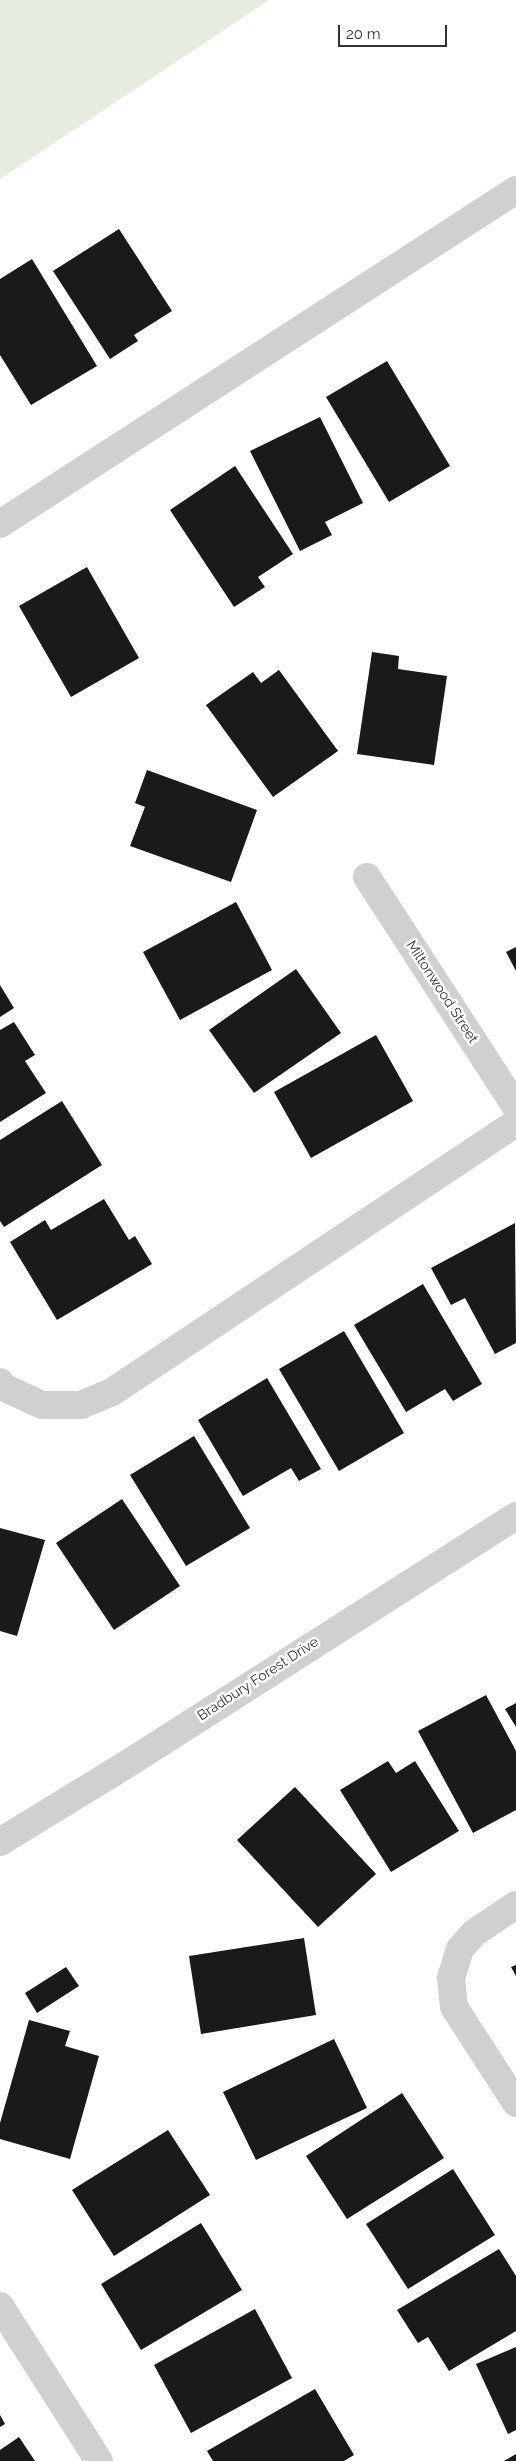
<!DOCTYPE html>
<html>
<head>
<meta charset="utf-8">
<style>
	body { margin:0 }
	#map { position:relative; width:516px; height:2461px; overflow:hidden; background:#fff; font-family:Raleway,sans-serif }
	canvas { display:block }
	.scale { position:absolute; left:338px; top:25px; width:109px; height:22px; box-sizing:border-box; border:2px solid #333; border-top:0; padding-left:6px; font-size:15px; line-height:18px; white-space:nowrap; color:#333; -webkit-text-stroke:4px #fff; paint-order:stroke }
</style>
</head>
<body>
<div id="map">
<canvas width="516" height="2461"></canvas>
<div class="scale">20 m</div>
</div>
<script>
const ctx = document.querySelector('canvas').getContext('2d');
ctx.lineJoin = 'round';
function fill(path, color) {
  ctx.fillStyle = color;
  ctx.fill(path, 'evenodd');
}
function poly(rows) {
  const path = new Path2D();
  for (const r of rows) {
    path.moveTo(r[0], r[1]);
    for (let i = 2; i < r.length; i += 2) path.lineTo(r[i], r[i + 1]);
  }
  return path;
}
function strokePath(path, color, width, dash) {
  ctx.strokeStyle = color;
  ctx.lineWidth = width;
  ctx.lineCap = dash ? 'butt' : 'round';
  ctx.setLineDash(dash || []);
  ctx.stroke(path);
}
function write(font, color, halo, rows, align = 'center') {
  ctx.font = font + ' Raleway,sans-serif';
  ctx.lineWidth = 5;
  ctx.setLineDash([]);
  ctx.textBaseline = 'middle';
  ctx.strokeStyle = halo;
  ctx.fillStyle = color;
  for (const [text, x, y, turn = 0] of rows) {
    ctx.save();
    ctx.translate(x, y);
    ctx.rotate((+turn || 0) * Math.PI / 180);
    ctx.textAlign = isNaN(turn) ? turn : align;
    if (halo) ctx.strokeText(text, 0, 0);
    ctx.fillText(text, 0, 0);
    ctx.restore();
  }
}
fill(poly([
	[0,0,269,0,0,179]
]), '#e6ecdf');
fill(poly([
	[119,229,172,311,134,335,138,341,110,359,53,271],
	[32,259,97,366,31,405,0,355,0,279],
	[387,361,450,466,389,502,326,397],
	[320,417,363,503,325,522,332,535,300,551,250,451],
	[235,466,293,554,258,577,265,587,234,607,170,510],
	[87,567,139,658,71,697,19,606],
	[372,652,399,656,398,669,447,676,434,765,357,754],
	[279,670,338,751,273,797,206,705,253,672,261,683],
	[147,770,257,810,231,882,130,846,145,807,135,803],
	[236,902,272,970,180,1020,143,952],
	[516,947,516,971,506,952],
	[296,969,341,1033,254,1093,209,1030],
	[0,985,14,1008,0,1017],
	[14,1022,35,1055,25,1061,46,1093,0,1122,0,1030],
	[376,1035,413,1101,311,1158,274,1092],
	[62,1101,102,1165,4,1227,0,1221,0,1140],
	[104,1199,129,1240,135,1236,152,1264,57,1320,10,1242,45,1220,51,1230],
	[515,1223,516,1343,495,1354,465,1298,451,1305,431,1268],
	[423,1284,482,1384,453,1401,445,1389,406,1412,354,1325],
	[344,1331,404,1433,339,1471,279,1369],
	[267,1378,321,1469,299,1481,291,1468,243,1496,198,1420],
	[194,1436,250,1528,186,1566,130,1475],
	[122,1499,180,1586,114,1630,56,1543],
	[0,1528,45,1540,17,1636,0,1631],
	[486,1695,516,1751,516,1810,473,1833,418,1731],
	[516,1703,516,1727,505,1709],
	[388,1761,396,1773,415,1761,459,1831,391,1872,340,1790],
	[295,1787,376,1874,318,1927,237,1840],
	[304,1938,316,2015,201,2034,189,1956],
	[516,1965,516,1976,511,1967],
	[66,1967,79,1986,37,2013,25,1993],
	[29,2020,70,2031,65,2046,99,2056,70,2159,0,2139,0,2123],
	[334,2039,367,2108,256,2160,223,2092],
	[402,2093,444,2158,347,2219,306,2156],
	[168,2130,210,2195,114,2256,72,2190],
	[453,2169,495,2235,408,2289,366,2224],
	[201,2223,242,2290,141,2350,101,2284],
	[499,2249,516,2276,516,2331,449,2371,428,2337,418,2343,397,2310],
	[255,2309,292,2378,191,2433,154,2365],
	[516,2347,516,2430,508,2434,476,2364],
	[315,2389,354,2455,344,2461,213,2461,207,2451],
	[0,2415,5,2424,0,2427],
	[19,2437,35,2461,0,2461,0,2450],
	[516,2454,516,2461,504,2461]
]), '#1a1a1a');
strokePath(poly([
	[0,524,516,190],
	[367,877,516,1107],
	[0,1382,3,1387,42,1405,81,1405,112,1392,516,1123],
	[0,1842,124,1766,516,1516],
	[516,1905,474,1933,460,1949,451,1978,454,2007,516,2103],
	[0,2306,99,2461]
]), '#d0d0d0', 28);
write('14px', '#333', '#fff', [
	["Miltonwood Street",442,992,57],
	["Bradbury Forest Drive",258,1679,-33]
]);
</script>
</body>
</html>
